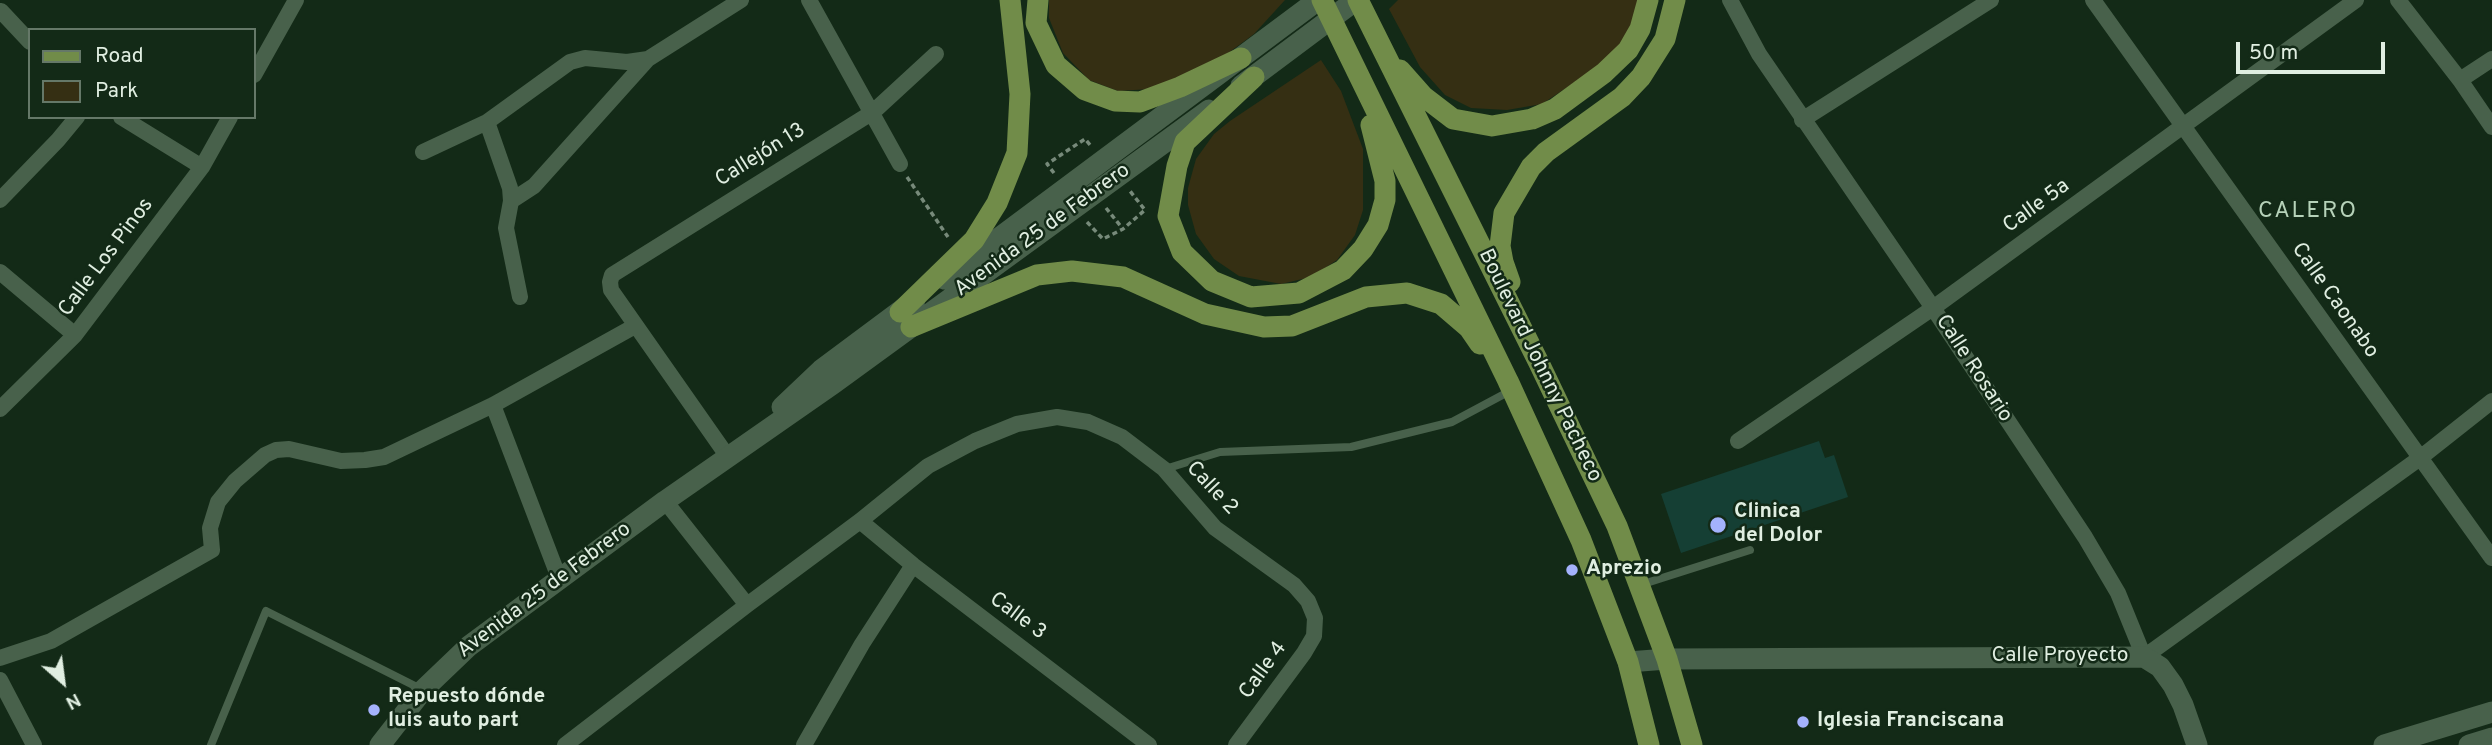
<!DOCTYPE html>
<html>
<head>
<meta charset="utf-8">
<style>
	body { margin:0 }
	#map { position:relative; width:2492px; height:745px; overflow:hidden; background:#132a17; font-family:Overpass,sans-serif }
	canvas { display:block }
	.legend { position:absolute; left:28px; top:28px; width:228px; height:91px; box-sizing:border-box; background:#132a17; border:2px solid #657868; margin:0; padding:9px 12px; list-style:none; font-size:21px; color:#e0eee1 }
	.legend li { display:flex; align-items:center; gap:14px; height:35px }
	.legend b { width:35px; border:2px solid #657868 }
	.north { position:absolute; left:28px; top:647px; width:70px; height:70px; -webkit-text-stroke:5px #132a17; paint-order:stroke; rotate:152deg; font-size:19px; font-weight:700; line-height:28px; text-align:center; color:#e0eee1 }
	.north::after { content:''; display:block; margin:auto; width:24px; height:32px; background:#e0eee1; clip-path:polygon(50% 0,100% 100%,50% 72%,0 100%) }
	.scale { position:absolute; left:2236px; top:42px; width:149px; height:32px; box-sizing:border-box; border:4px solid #e0eee1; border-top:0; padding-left:9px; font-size:21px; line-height:24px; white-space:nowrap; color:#e0eee1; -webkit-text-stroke:5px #132a17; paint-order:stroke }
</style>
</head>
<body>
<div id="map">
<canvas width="2492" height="745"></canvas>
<ul class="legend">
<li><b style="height:9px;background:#718c49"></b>Road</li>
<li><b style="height:19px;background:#352f13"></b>Park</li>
</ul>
<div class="north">N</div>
<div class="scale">50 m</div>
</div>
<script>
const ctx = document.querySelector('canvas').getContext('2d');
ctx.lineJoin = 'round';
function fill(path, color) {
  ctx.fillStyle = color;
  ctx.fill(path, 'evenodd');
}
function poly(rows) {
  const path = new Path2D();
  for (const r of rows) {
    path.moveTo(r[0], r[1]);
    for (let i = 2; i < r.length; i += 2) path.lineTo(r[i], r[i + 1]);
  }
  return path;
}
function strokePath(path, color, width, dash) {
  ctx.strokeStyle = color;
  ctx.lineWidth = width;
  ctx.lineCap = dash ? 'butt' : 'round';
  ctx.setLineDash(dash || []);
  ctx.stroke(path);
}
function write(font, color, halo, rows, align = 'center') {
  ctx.font = font + ' Overpass,sans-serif';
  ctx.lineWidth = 5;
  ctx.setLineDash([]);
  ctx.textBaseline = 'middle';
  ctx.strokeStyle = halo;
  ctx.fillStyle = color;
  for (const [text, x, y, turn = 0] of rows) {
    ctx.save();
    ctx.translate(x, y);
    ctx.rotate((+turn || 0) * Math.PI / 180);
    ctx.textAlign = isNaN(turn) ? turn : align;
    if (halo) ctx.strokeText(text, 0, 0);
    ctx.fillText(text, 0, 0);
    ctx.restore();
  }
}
fill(poly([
	[1049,0,1285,0,1254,34,1220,59,1151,89,1118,91,1089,80,1063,53,1049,18],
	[1398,0,1638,0,1629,36,1602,64,1542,104,1507,110,1471,108,1445,95,1420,67,1389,9],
	[1321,60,1341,91,1363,149,1363,210,1355,235,1337,260,1311,277,1281,284,1239,276,1214,259,1196,234,1188,205,1188,188,1196,159,1214,134,1230,121]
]), '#352f13');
fill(poly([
	[1819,441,1825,458,1834,455,1848,497,1681,553,1661,494]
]), '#153f34');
strokePath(poly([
	[1054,173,1047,164,1085,139,1091,146],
	[907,177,948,237],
	[1106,208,1123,229],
	[1087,222,1103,239,1123,229,1145,210,1130,191]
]), '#778a7a', 3.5, [5, 3.5]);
strokePath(poly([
	[1165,469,1220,452,1351,447,1452,422,1510,391],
	[1640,585,1750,550],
	[211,745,266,611,421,689]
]), '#48614b', 8);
strokePath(poly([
	[809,0,900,164],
	[1730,0,1759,54,1933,308,2085,537,2118,593,2144,657,2420,458,2492,401],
	[2093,0,2492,558],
	[2398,0,2460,80,2492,127],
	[1,11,30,42],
	[254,75,296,0],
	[2460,80,2492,59],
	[121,117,202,167],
	[1802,120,1991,0],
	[487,122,510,188,511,201,534,186,648,59,741,0],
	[423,152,487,122,570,62,585,58,627,62,648,59],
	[0,200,58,140,77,117],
	[511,201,506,228,520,297],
	[0,272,75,335],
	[493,405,559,578],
	[0,409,75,335,202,167,230,117],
	[1738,441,1933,308,2356,0],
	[728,457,611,290,610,282,612,275,873,112,936,54],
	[665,501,747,605],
	[860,521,913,565,1149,745],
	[0,658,51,641,212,550,210,528,218,502,235,481,265,455,276,450,289,449,341,461,365,460,384,457,493,405,635,326],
	[0,680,34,745],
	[565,745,747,605,860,521,928,466,975,441,1017,424,1057,417,1088,422,1122,437,1164,469,1215,528,1294,585,1308,601,1315,618,1314,636,1304,653,1236,745],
	[804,745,862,644,913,565]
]), '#48614b', 16);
strokePath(poly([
	[1241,86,1356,0],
	[944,279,1318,0],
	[782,407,821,370,915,300],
	[1628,662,1667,659,2144,657,2160,667,2173,685,2183,705,2197,745],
	[380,745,423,690,469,646,665,501,833,384,1209,110],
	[2384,745,2492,712],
	[2469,745,2492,738]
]), '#48614b', 21);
strokePath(poly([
	[1038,0,1036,23,1056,65,1085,90,1115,101,1140,102,1180,87,1241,58],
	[1322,0,1508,381,1581,540,1628,662,1649,745],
	[1358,0,1539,363,1617,526,1667,659,1692,745],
	[1400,70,1423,96,1453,119,1492,126,1532,119,1555,109,1604,73,1628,50,1640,29,1648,0],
	[1254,77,1185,142,1177,166,1168,216,1182,252,1212,281,1251,297,1299,293,1343,270,1363,249,1378,225,1385,200,1385,181,1371,125],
	[1510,282,1503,262,1500,246,1504,213,1531,167,1546,152,1622,97,1641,77,1665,39,1675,0],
	[900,312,974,240,997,203,1017,153,1020,94,1010,0],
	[911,327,1037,275,1072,271,1123,277,1205,314,1264,327,1292,326,1366,297,1407,293,1441,304,1469,328,1480,344]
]), '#718c49', 21);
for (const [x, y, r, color] of [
	[1718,525,9,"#a4b2fc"],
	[1572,570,7,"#a4b2fc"],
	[374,710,7,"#a4b2fc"],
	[1803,722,7,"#a4b2fc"]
]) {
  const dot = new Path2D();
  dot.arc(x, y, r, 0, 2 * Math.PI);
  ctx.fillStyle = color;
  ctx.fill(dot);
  strokePath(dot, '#132a17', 2.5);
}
write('21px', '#e0eee1', '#132a17', [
	["Callejón 13",761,156,-32],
	["Calle 5a",2037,207,-36],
	["Avenida 25 de Febrero",1043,231,-36],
	["Calle Los Pinos",107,258,-53],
	["Calle Caonabo",2334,301,55],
	["Boulevard Johnny Pacheco",1539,366,64],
	["Calle Rosario",1973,369,57],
	["Calle 2",1211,489,47],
	["Avenida 25 de Febrero",545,591,-37],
	["Calle 3",1017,617,37],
	["Calle Proyecto",2060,657],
	["Calle 4",1264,671,-54]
]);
write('bold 21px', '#e0eee1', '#132a17', [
	["Clinica",1734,513],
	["del Dolor",1734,537],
	["Aprezio",1586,570],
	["Repuesto dónde",388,698],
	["luis auto part",388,722],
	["Iglesia Franciscana",1817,722]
], 'left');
ctx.letterSpacing = '2px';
write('23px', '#b6d2b9', '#132a17', [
	["CALERO",2308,212]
]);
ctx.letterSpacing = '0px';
</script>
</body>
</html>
